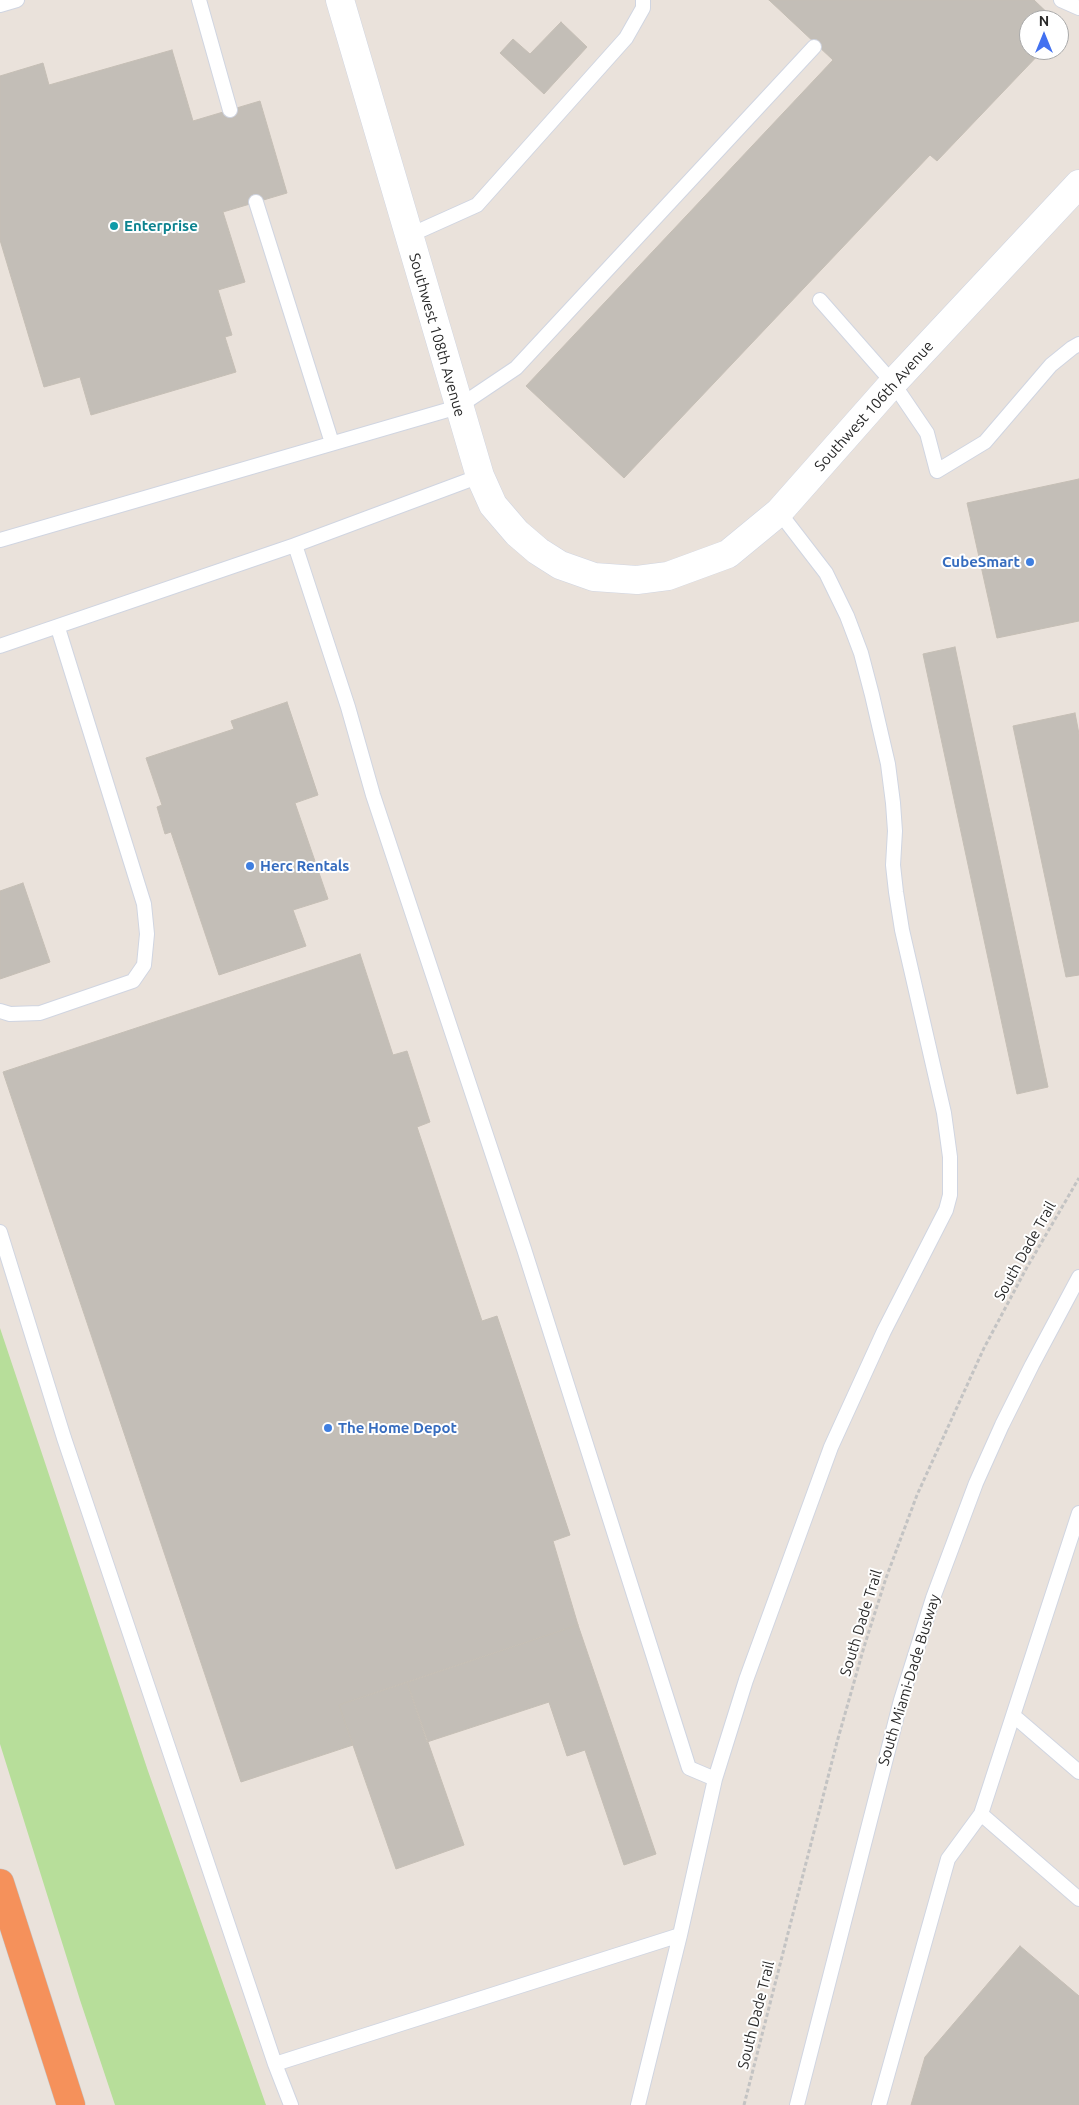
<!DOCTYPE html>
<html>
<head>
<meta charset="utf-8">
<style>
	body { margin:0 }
	#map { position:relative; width:1079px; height:2105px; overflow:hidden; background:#eae2db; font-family:Ubuntu,sans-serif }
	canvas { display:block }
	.north { position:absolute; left:1019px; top:10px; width:50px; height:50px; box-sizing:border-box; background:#fff; border:1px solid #a9a9a9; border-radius:50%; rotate:0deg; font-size:14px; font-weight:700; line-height:20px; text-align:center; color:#292929 }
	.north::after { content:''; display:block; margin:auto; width:18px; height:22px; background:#4271f0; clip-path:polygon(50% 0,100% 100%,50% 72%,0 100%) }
</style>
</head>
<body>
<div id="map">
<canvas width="1079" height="2105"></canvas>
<div class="north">N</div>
</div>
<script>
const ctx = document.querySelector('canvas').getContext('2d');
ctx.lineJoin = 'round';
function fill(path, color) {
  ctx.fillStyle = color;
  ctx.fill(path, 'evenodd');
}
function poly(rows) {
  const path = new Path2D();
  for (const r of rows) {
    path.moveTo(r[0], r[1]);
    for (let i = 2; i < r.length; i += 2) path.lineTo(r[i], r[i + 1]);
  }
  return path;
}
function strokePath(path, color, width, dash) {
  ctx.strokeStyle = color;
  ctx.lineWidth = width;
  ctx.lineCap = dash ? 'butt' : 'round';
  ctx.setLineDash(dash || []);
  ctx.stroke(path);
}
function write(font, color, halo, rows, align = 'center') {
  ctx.font = font + ' Ubuntu,sans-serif';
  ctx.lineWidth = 4;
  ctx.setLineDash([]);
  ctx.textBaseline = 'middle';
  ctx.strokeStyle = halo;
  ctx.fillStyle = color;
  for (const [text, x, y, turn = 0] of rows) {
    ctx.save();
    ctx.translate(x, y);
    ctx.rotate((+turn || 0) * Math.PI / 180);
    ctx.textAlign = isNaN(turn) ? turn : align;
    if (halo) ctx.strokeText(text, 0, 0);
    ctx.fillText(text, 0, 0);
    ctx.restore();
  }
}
fill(poly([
	[0,1328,148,1771,266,2105,115,2105,80,2000,0,1744]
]), '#b7de9a');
const building = poly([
	[769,0,1034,0,1055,20,1029,20,1029,50,1043,50,937,161,930,155,624,478,526,386,833,60,769,0],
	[561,22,587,47,544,94,500,53,513,39,530,54,561,22],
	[172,50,193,121,260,101,287,193,223,212,245,282,218,290,232,335,225,337,236,372,91,415,80,377,44,387,0,240,0,76,43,63,49,85,172,50],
	[1079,479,1079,621,997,638,967,503,1079,479],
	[955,647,1048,1087,1017,1094,923,654,955,647],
	[287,702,318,795,295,803,328,899,293,910,306,946,219,975,171,832,165,834,157,807,162,805,146,758,234,729,231,721,287,702],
	[1075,713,1079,734,1079,975,1066,977,1013,726,1075,713],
	[23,883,50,962,0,979,0,891,23,883],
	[360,954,393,1055,407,1051,430,1122,417,1127,482,1321,497,1316,570,1535,553,1541,578,1625,339,1705,353,1745,241,1782,3,1072,360,954],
	[578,1625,656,1854,624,1865,585,1750,567,1756,549,1702,427,1742,407,1682,578,1625],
	[407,1682,464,1845,396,1869,339,1705,407,1682],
	[1020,1946,1079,1996,1079,2105,911,2105,925,2057,1020,1946]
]);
fill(building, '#c3beb7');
strokePath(building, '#c5beb5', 1);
const lane = poly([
	[199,0,230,110],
	[1061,0,1079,8],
	[0,5,17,0],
	[256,202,332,443],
	[408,236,477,205,626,38,643,8,643,0],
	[820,300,893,383,927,433,937,471,985,442,1051,365,1072,348,1079,344],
	[480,476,295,545,348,707,373,795,524,1249,689,1768,715,1779],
	[0,540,458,407,516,368,814,47],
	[0,646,295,545],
	[0,1011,10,1014,40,1013,133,981,144,965,147,934,144,904,58,628],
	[0,1232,64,1438,275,2064,291,2105],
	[1079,1513,981,1814,1079,1899],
	[1014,1716,1079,1772],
	[275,2064,680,1935],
	[638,2105,680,1935,715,1779,746,1680,831,1447,884,1331,946,1210,950,1195,950,1157,944,1113,902,930,896,892,893,865,895,831,893,803,888,764,872,695,861,653,847,616,826,573,779,512],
	[797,2105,901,1700,933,1598,976,1483,1002,1425,1032,1365,1079,1277],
	[879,2105,948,1859,981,1814]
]);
const street = poly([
	[340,0,480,476,493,505,517,533,538,551,560,565,594,577,637,580,668,576,728,554,779,512,893,383,1079,184]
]);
const highway = poly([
	[0,1883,71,2105]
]);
strokePath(lane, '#d0d5e1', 16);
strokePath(street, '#d0d5e1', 29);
strokePath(highway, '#c3c3c3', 29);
strokePath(poly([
	[744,2105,837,1742,864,1647,886,1578,917,1495,984,1348,1026,1269,1079,1178]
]), '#c3c3c3', 3, [4, 2.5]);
strokePath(lane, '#fff', 14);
strokePath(street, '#fff', 28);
strokePath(highway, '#f5915b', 28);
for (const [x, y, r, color] of [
	[114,226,5,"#0f9aa8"],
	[1030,562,5,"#3f7fe0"],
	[250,866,5,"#3f7fe0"],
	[328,1428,5,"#3f7fe0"]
]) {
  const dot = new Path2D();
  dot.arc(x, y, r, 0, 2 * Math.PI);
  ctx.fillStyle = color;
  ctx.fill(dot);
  strokePath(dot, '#fff', 2);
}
write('bold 15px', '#0d838f', '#fff', [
	["Enterprise",124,226]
], 'left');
write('15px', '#292929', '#fff', [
	["Southwest 108th Avenue",437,335,74],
	["Southwest 106th Avenue",874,406,-48],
	["South Dade Trail",1025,1251,-61],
	["South Dade Trail",861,1623,-73],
	["South Miami-Dade Busway",909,1680,-73],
	["South Dade Trail",756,2015,-76]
]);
write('bold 15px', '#366cbe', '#fff', [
	["CubeSmart",1020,562,"right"],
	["Herc Rentals",260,866],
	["The Home Depot",338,1428]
], 'left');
</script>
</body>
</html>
